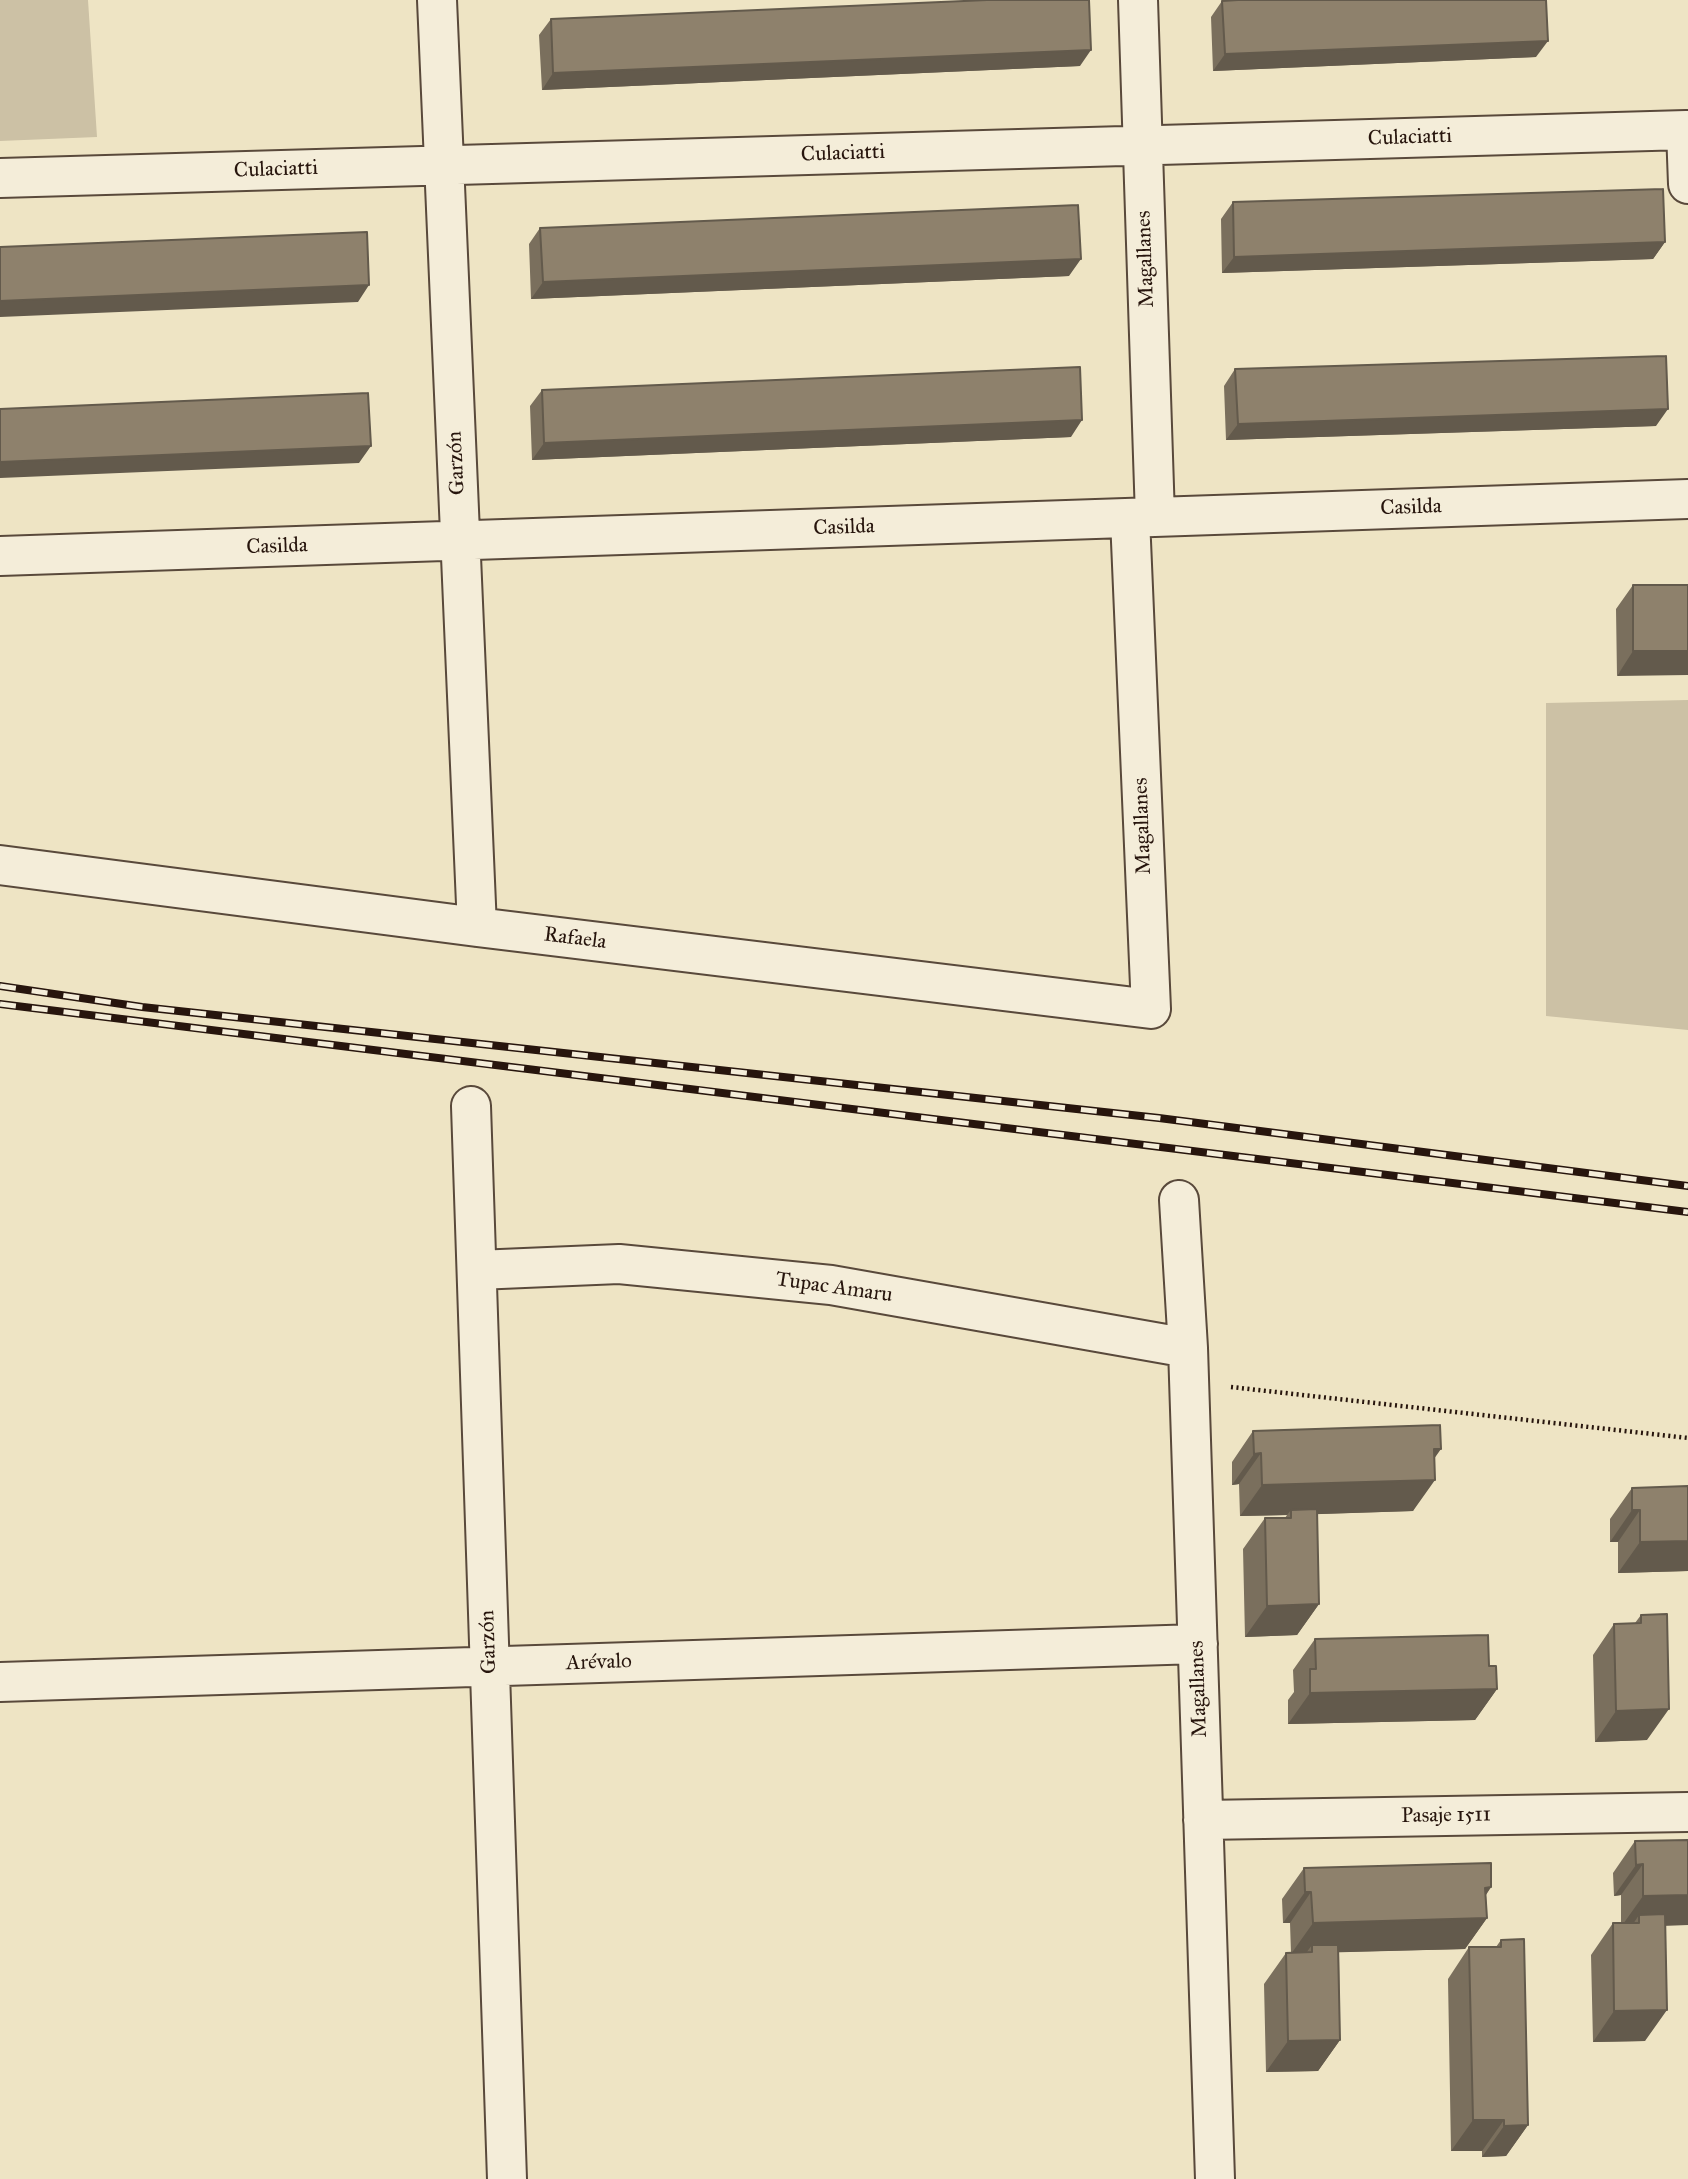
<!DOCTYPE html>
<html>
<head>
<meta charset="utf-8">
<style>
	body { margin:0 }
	canvas { display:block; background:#eee4c4 }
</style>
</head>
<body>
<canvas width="1688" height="2179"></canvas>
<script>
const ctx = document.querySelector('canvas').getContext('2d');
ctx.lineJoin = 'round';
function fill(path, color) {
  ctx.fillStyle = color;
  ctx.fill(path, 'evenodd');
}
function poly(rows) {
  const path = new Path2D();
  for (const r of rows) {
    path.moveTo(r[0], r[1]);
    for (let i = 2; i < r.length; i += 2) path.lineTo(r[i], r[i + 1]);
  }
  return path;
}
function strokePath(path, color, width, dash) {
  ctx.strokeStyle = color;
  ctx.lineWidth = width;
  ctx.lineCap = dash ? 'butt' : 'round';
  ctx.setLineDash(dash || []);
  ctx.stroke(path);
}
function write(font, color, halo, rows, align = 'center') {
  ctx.font = font + ' "IM FELL Great Primer",serif';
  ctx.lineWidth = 6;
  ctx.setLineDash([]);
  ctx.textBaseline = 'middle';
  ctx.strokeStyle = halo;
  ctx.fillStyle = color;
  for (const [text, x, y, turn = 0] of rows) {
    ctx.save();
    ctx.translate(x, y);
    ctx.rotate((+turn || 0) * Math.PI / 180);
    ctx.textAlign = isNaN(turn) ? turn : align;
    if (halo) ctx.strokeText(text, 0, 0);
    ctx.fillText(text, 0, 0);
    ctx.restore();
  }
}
fill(poly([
	[0,0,88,0,97,137,0,141],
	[1688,700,1688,1030,1546,1016,1546,703]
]), '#ccc1a5');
const street = poly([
	[437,0,477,927],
	[1138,0,1155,517],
	[0,178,1686,130,1688,184],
	[0,556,1688,499],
	[0,865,477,927,1151,1009,1130,518],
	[471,1106,507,2179],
	[1179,1200,1188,1348,1215,2179],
	[477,1270,619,1264,831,1285,1188,1348],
	[0,1682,1198,1644],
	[1203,1820,1688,1812]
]);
strokePath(street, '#59493b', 42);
strokePath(poly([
	[1231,1387,1688,1438]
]), '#27150d', 4.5, [2, 3.5]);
strokePath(street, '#f4edd9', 38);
const rail = poly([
	[0,986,142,1007,1159,1118,1688,1186],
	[0,1004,1688,1212]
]);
strokePath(rail, '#27150d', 8);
strokePath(rail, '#f4edd9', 5, [16]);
fill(poly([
	[1222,1,1536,57,1213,71,1211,17],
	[551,19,1080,66,542,90,539,35],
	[1233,202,1665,242,1653,259,1222,273,1221,219],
	[540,228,1069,276,531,299,529,244],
	[1235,369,1656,426,1226,440,1224,386],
	[542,390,1071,437,532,460,530,406],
	[1633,585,1688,585,1617,676,1616,609],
	[1253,1431,1435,1458,1413,1511,1317,1514,1319,1604,1297,1635,1245,1637,1243,1549,1265,1518,1285,1518,1287,1515,1240,1516,1239,1484,1232,1485,1232,1462],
	[1688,1486,1688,1571,1618,1573,1618,1542,1610,1542,1610,1519,1632,1488],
	[1641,1615,1647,1740,1595,1742,1593,1655,1614,1624,1635,1623],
	[1315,1639,1489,1666,1497,1689,1475,1720,1288,1724,1288,1700,1294,1692,1293,1670],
	[1635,1841,1666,1926,1645,2041,1593,2042,1591,1955,1613,1923,1621,1923,1621,1895,1614,1896,1613,1873],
	[1304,1868,1491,1887,1486,1895,1487,1918,1465,1949,1339,1952,1340,2040,1318,2071,1266,2072,1264,1984,1286,1953,1291,1953,1290,1923,1283,1923,1282,1899],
	[1501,1940,1528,2125,1506,2156,1482,2157,1482,2151,1451,2151,1448,1979,1469,1947,1496,1947]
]), '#7a6f5d');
fill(poly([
	[1548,41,1536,57,1213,71,1225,54],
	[1091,50,1080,66,542,90,553,73],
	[1665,242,1653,259,1222,273,1234,257],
	[1081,259,1069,276,531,299,543,282],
	[369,285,358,302,0,317,0,301],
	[1668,409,1656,426,1226,440,1238,424],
	[1082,420,1071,437,532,460,544,443],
	[371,446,359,463,0,478,0,462],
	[1633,651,1688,651,1688,675,1617,676],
	[1434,1449,1441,1449,1419,1480,1435,1480,1413,1511,1291,1515,1291,1510,1287,1515,1240,1516,1262,1485],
	[1261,1453,1239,1484,1232,1485,1254,1454],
	[1632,1510,1640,1510,1618,1542,1610,1542],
	[1688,1541,1688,1571,1618,1573,1640,1542],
	[1319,1604,1297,1635,1245,1637,1267,1606],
	[1497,1689,1475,1720,1288,1724,1310,1693],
	[1669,1709,1647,1740,1595,1742,1616,1711],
	[1643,1864,1621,1895,1614,1896,1636,1865],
	[1491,1887,1470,1918,1487,1918,1465,1949,1312,1953,1312,1945,1306,1953,1291,1954,1313,1923],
	[1305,1892,1311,1892,1290,1923,1283,1923],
	[1688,1895,1688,1925,1636,1927,1639,1923,1639,1915,1631,1927,1621,1927,1643,1896],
	[1667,2010,1645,2041,1593,2042,1614,2011],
	[1340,2040,1318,2071,1266,2072,1288,2041],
	[1473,2120,1504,2120,1482,2151,1451,2151],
	[1528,2125,1506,2156,1482,2157,1504,2126]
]), '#635a4c');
const building = poly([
	[987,0,1089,0,1091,50,553,73,551,19,987,0],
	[1238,0,1546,0,1548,41,1225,54,1222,1,1238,0],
	[1663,189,1665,242,1234,257,1233,202,1663,189],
	[1078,205,1081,259,543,282,540,228,1078,205],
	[367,232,369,285,0,301,0,247,367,232],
	[1666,356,1668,409,1238,424,1235,369,1666,356],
	[1080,367,1082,420,544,443,542,390,1080,367],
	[368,393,371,446,0,462,0,409,368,393],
	[1633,585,1688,585,1688,651,1633,651,1633,585],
	[1440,1425,1441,1449,1434,1449,1435,1480,1262,1485,1261,1453,1254,1454,1253,1431,1440,1425],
	[1688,1486,1688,1541,1640,1542,1640,1510,1632,1510,1632,1488,1688,1486],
	[1317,1509,1319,1604,1267,1606,1265,1518,1291,1518,1291,1510,1317,1509],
	[1667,1614,1669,1709,1616,1711,1614,1624,1641,1623,1641,1615,1667,1614],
	[1488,1635,1489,1666,1496,1666,1497,1689,1310,1693,1310,1669,1316,1669,1315,1639,1488,1635],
	[1688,1840,1688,1895,1643,1896,1643,1864,1636,1865,1635,1841,1688,1840],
	[1491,1863,1491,1887,1485,1888,1487,1918,1313,1923,1311,1892,1305,1892,1304,1868,1491,1863],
	[1665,1914,1667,2010,1614,2011,1613,1923,1639,1923,1639,1915,1665,1914],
	[1524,1939,1528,2125,1504,2126,1504,2120,1473,2120,1469,1947,1501,1947,1501,1940,1524,1939],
	[1312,1945,1338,1945,1340,2040,1288,2041,1286,1953,1312,1952,1312,1945]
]);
fill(building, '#8e816c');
strokePath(building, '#635a4c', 2);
write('21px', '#27150d', '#f4edd9', [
	["Culaciatti",1410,138,-2],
	["Culaciatti",843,154,-2],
	["Culaciatti",276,170,-2],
	["Magallanes",1146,259,-92],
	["Garzón",457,463,-93],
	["Casilda",1411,508,-2],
	["Casilda",844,528,-2],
	["Casilda",277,547,-2],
	["Magallanes",1143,826,-92],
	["Rafaela",575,939,7],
	["Tupac Amaru",834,1288,8],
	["Garzón",489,1642,-92],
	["Arévalo",599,1663,-2],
	["Magallanes",1199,1689,-92],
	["Pasaje 1511",1446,1816,-1]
]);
</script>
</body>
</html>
